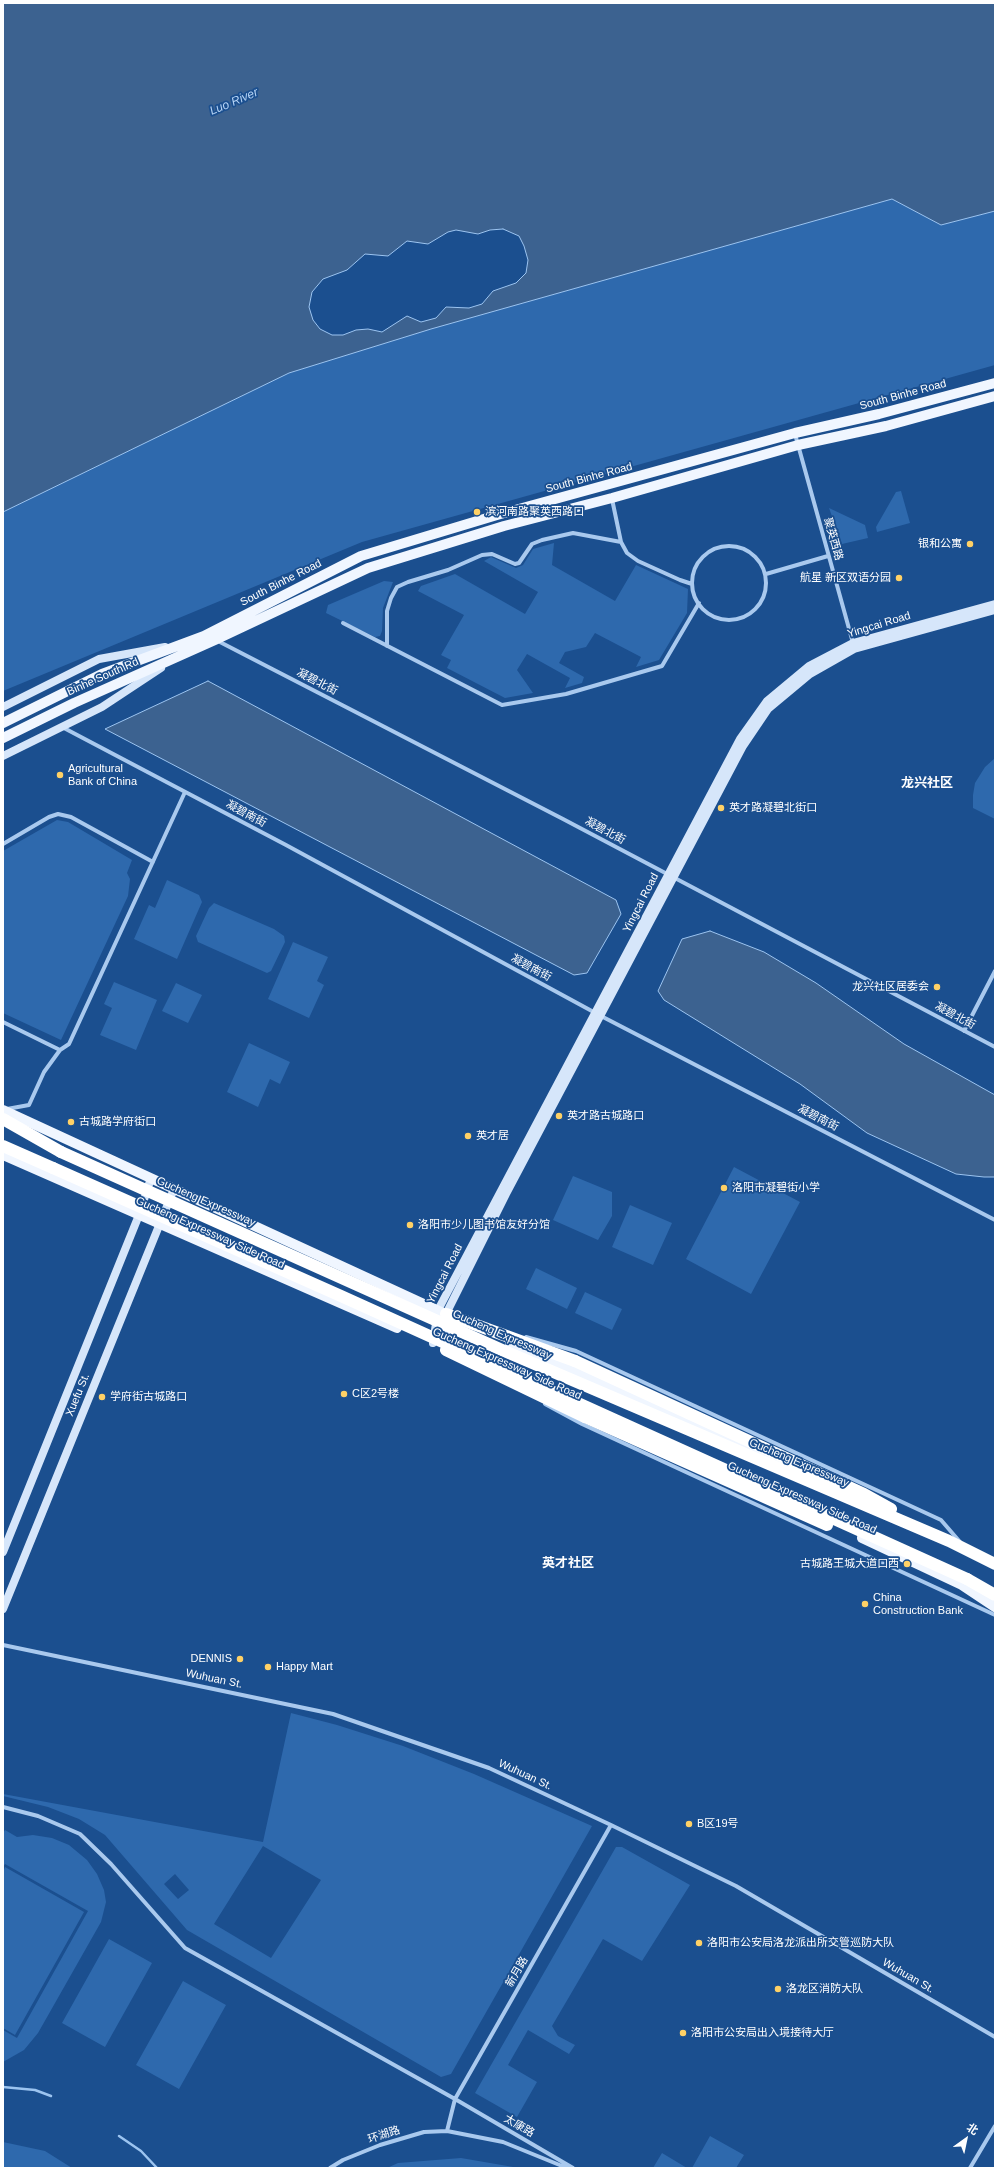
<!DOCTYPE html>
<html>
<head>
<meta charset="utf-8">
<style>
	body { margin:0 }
	#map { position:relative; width:998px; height:2171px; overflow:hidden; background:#1b4f8f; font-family:Helvetica,"Noto Sans SC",sans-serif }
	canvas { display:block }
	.frame { position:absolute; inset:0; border:4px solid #fff; pointer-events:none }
	.north { position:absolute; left:946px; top:2119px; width:40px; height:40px; -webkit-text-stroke:3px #1b4f8f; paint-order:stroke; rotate:33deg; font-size:11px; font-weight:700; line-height:16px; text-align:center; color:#fff }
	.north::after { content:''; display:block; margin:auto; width:14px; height:18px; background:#fff; clip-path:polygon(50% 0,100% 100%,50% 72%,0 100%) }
</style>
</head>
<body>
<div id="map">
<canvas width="998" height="2171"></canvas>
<div class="frame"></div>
<div class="north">北</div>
</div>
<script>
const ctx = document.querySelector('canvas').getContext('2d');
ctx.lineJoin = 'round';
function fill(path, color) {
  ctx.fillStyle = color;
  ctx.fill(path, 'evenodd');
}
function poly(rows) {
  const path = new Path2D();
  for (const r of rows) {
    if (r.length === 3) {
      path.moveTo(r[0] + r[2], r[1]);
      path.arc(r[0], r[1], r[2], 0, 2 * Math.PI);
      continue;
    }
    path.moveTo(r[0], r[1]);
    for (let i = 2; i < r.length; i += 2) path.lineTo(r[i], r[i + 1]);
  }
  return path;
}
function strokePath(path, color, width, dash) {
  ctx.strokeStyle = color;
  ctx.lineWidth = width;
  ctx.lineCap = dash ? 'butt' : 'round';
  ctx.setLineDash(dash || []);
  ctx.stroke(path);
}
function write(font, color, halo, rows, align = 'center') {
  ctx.font = font + ' Helvetica,"Noto Sans SC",sans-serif';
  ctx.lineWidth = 3.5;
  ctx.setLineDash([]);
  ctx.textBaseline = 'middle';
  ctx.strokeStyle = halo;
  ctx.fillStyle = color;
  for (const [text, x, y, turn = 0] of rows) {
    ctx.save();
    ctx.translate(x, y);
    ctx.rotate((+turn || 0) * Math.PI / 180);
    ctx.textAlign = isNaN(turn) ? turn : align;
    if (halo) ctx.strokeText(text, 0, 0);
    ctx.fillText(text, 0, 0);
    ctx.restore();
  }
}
fill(poly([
	[892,199,941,225,995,211,995,365,362,542,3,691,3,512,289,373,431,329],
	[901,491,910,523,877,532,876,527,896,492],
	[829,508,865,525,868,538,842,544],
	[554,543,552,565,615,601,636,565,688,589,687,613,659,660,636,667,641,657,595,633,586,647,565,652,559,663,584,677,582,683,565,688,570,678,527,654,517,670,533,693,505,698,447,668,451,660,441,655,464,615,418,591,421,586,455,574,525,614,538,592,484,561,491,557,516,568,523,565,533,549],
	[384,581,393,582,383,608,382,631,380,636,375,637,326,613,328,605],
	[995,758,995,819,973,808,973,795,975,783,985,767],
	[57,820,68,822,132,860,127,873,130,879,128,896,61,1040,3,1013,3,851],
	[167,880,199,895,202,902,177,959,134,939,149,905,155,908],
	[214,903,274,929,284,936,285,942,271,971,267,973,198,942,196,936,209,908],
	[293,942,328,957,317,981,324,985,309,1018,268,999],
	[114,982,157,1000,136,1050,100,1035,112,1008,104,1004],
	[176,983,202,995,188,1023,162,1011],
	[249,1043,290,1062,280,1084,270,1079,258,1107,227,1092],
	[734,1167,800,1202,751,1294,686,1259],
	[573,1176,612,1192,612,1216,598,1240,553,1220],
	[630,1205,672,1223,653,1265,612,1247],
	[536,1268,577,1288,567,1309,526,1289],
	[585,1292,622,1309,612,1330,575,1313],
	[291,1713,337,1725,403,1746,474,1774,592,1826,451,2074,441,2077,187,1930,105,1835,79,1819,48,1807,3,1796,3,1794,263,1842],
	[263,1846,321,1880,271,1958,214,1924],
	[175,1874,189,1890,178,1899,164,1884],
	[5,1830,17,1837,33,1835,52,1838,69,1845,87,1860,97,1874,104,1890,106,1902,101,1922,38,2033,24,2050,3,2062,3,2030,17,2038,88,1911,5,1864,3,1867,3,1833],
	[616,1847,622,1847,690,1885,642,1961,603,1939,552,2026,558,2036,575,2045,569,2054,528,2030,508,2065,537,2082,517,2117,475,2093],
	[5,1867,84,1912,15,2035,3,2028,3,1872],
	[109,1939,152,1963,105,2047,62,2023],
	[183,1981,226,2005,179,2089,136,2065],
	[710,2136,744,2155,736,2168,692,2168],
	[3,2142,45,2151,72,2168,3,2168],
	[662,2153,687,2168,653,2168],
	[461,2158,519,2168,387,2168,398,2163]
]), '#2e69ad');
const water = poly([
	[3,3,995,3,995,211,941,225,892,199,431,329,289,373,3,512,3,3],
	[503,229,519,236,524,246,528,260,526,273,516,283,493,291,482,304,469,308,446,307,436,318,421,322,407,316,382,332,368,329,356,330,343,335,332,335,320,329,313,320,309,307,312,292,323,279,347,270,365,254,388,256,407,241,428,244,448,232,456,230,478,234,490,230,503,229],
	[208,681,616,900,621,914,587,973,574,975,105,729,208,681],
	[710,931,764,952,816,983,904,1044,995,1095,995,1177,984,1177,956,1174,867,1133,800,1084,664,1000,658,991,682,939,710,931]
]);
fill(water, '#3c6290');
strokePath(water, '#9cc4f0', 1);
strokePath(poly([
	[3,2087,35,2090,51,2096],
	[119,2136,141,2151,157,2168]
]), '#9cc4f0', 2.5);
strokePath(poly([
	[795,434,853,643],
	[612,499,621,542,627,553,638,561,680,580,692,584],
	[729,583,37],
	[766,574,828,556],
	[343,623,502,705,566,694,662,666,699,603],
	[216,640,563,819,995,1047],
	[387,646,387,611,391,598,397,587,408,582,448,570,482,555,492,554,515,564,519,563,532,544,542,540,573,533,621,542],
	[62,727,286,845,601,1016,995,1220],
	[3,844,49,817,58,814,71,817,153,862],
	[3,1022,60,1050],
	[964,1031,995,971],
	[7,1109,29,1105,44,1072,60,1050,69,1044,185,792],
	[526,1337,576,1351,941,1520,960,1542],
	[545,1404,582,1424,995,1615],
	[3,1645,333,1714,489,1768,611,1825,736,1886,995,2037],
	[3,1807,38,1816,80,1834,111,1864,185,1948,455,2099,573,2168],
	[447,2131,455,2099,611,1825],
	[330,2168,343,2160,380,2145,424,2132,447,2131,503,2142,567,2168],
	[970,2168,995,2126]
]), '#a9c9ee', 4);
strokePath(poly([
	[3,707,99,659,165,647],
	[3,756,102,707,161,668],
	[433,1343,438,1310,740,739,767,701,809,666,853,643,995,604],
	[446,1347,446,1314,506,1194,743,746,768,709,810,674,854,649,995,610],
	[3,1552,139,1215,151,1178],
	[3,1609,174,1189]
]), '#d6e6fa', 8);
strokePath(poly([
	[3,723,102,674,204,636,361,556,497,515,795,433,879,414,995,383],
	[3,738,74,703,215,640,368,568,504,526,612,498,798,445,886,426,995,396],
	[3,1110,452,1317],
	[3,1155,397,1328],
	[510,1343,790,1467],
	[862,1538,962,1585,995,1607]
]), '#f0f6ff', 10);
strokePath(poly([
	[3,1119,61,1152],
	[3,1146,53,1168],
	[446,1314,575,1361],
	[446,1350,585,1417],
	[967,1579,995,1595]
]), '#fff', 12);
strokePath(poly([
	[61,1152,502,1350,949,1541,995,1564],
	[53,1168,341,1296,967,1579],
	[575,1361,864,1494,891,1509],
	[585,1417,827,1525]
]), '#fff', 12);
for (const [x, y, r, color] of [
	[477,512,4,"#ffd166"],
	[970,544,4,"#ffd166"],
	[899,578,4,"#ffd166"],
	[60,775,4,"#ffd166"],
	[721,808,4,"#ffd166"],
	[937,987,4,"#ffd166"],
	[559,1116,4,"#ffd166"],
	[71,1122,4,"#ffd166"],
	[468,1136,4,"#ffd166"],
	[724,1188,4,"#ffd166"],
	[410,1225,4,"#ffd166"],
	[344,1394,4,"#ffd166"],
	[102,1397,4,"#ffd166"],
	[907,1564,4,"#ffd166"],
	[865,1604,4,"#ffd166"],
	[240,1659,4,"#ffd166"],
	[268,1667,4,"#ffd166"],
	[689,1824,4,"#ffd166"],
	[699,1943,4,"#ffd166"],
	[778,1989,4,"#ffd166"],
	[683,2033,4,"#ffd166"]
]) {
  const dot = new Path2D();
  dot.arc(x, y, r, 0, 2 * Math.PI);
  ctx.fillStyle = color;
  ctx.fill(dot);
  strokePath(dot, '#1b4f8f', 1.5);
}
write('11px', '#fff', '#1b4f8f', [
	["South Binhe Road",903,395,-15],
	["South Binhe Road",589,478,-15],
	["聚英西路",833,539,74],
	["South Binhe Road",281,583,-27],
	["Yingcai Road",879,625,-17],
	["Binhe South Rd",103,677,-24],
	["凝碧北街",317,682,27],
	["凝碧南街",246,814,28],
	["凝碧北街",605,831,28],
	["Yingcai Road",641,903,-63],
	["凝碧南街",531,968,28],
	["凝碧北街",955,1016,28],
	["凝碧南街",818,1118,27],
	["Gucheng Expressway",206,1202,24],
	["Gucheng Expressway Side Road",210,1233,24],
	["Yingcai Road",445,1274,-63],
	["Gucheng Expressway",502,1335,24],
	["Gucheng Expressway Side Road",507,1364,24],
	["Xuefu St.",78,1395,-68],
	["Gucheng Expressway",799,1463,23],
	["Gucheng Expressway Side Road",802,1498,24],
	["Wuhuan St.",214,1679,12],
	["Wuhuan St.",525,1775,25],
	["新月路",517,1972,-60],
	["Wuhuan St.",908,1976,30],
	["太康路",519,2126,30],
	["环湖路",384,2135,-18]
]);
write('11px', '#fff', '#1b4f8f', [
	["滨河南路聚英西路口",485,512],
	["银和公寓",962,544,"right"],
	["航星 新区双语分园",891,578,"right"],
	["Agricultural",68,769],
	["Bank of China",68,782],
	["英才路凝碧北街口",729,808],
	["龙兴社区居委会",929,987,"right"],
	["英才路古城路口",567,1116],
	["古城路学府街口",79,1122],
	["英才居",476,1136],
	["洛阳市凝碧街小学",732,1188],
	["洛阳市少儿图书馆友好分馆",418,1225],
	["C区2号楼",352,1394],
	["学府街古城路口",110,1397],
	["古城路王城大道口西",899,1564,"right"],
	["China",873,1598],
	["Construction Bank",873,1611],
	["DENNIS",232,1659,"right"],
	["Happy Mart",276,1667],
	["B区19号",697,1824],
	["洛阳市公安局洛龙派出所交管巡防大队",707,1943],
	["洛龙区消防大队",786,1989],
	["洛阳市公安局出入境接待大厅",691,2033]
], 'left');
write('italic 12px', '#b5d3f5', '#1b4f8f', [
	["Luo River",234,102,-23]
]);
write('bold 13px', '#fff', '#1b4f8f', [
	["龙兴社区",927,783],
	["英才社区",568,1563]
]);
</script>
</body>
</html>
